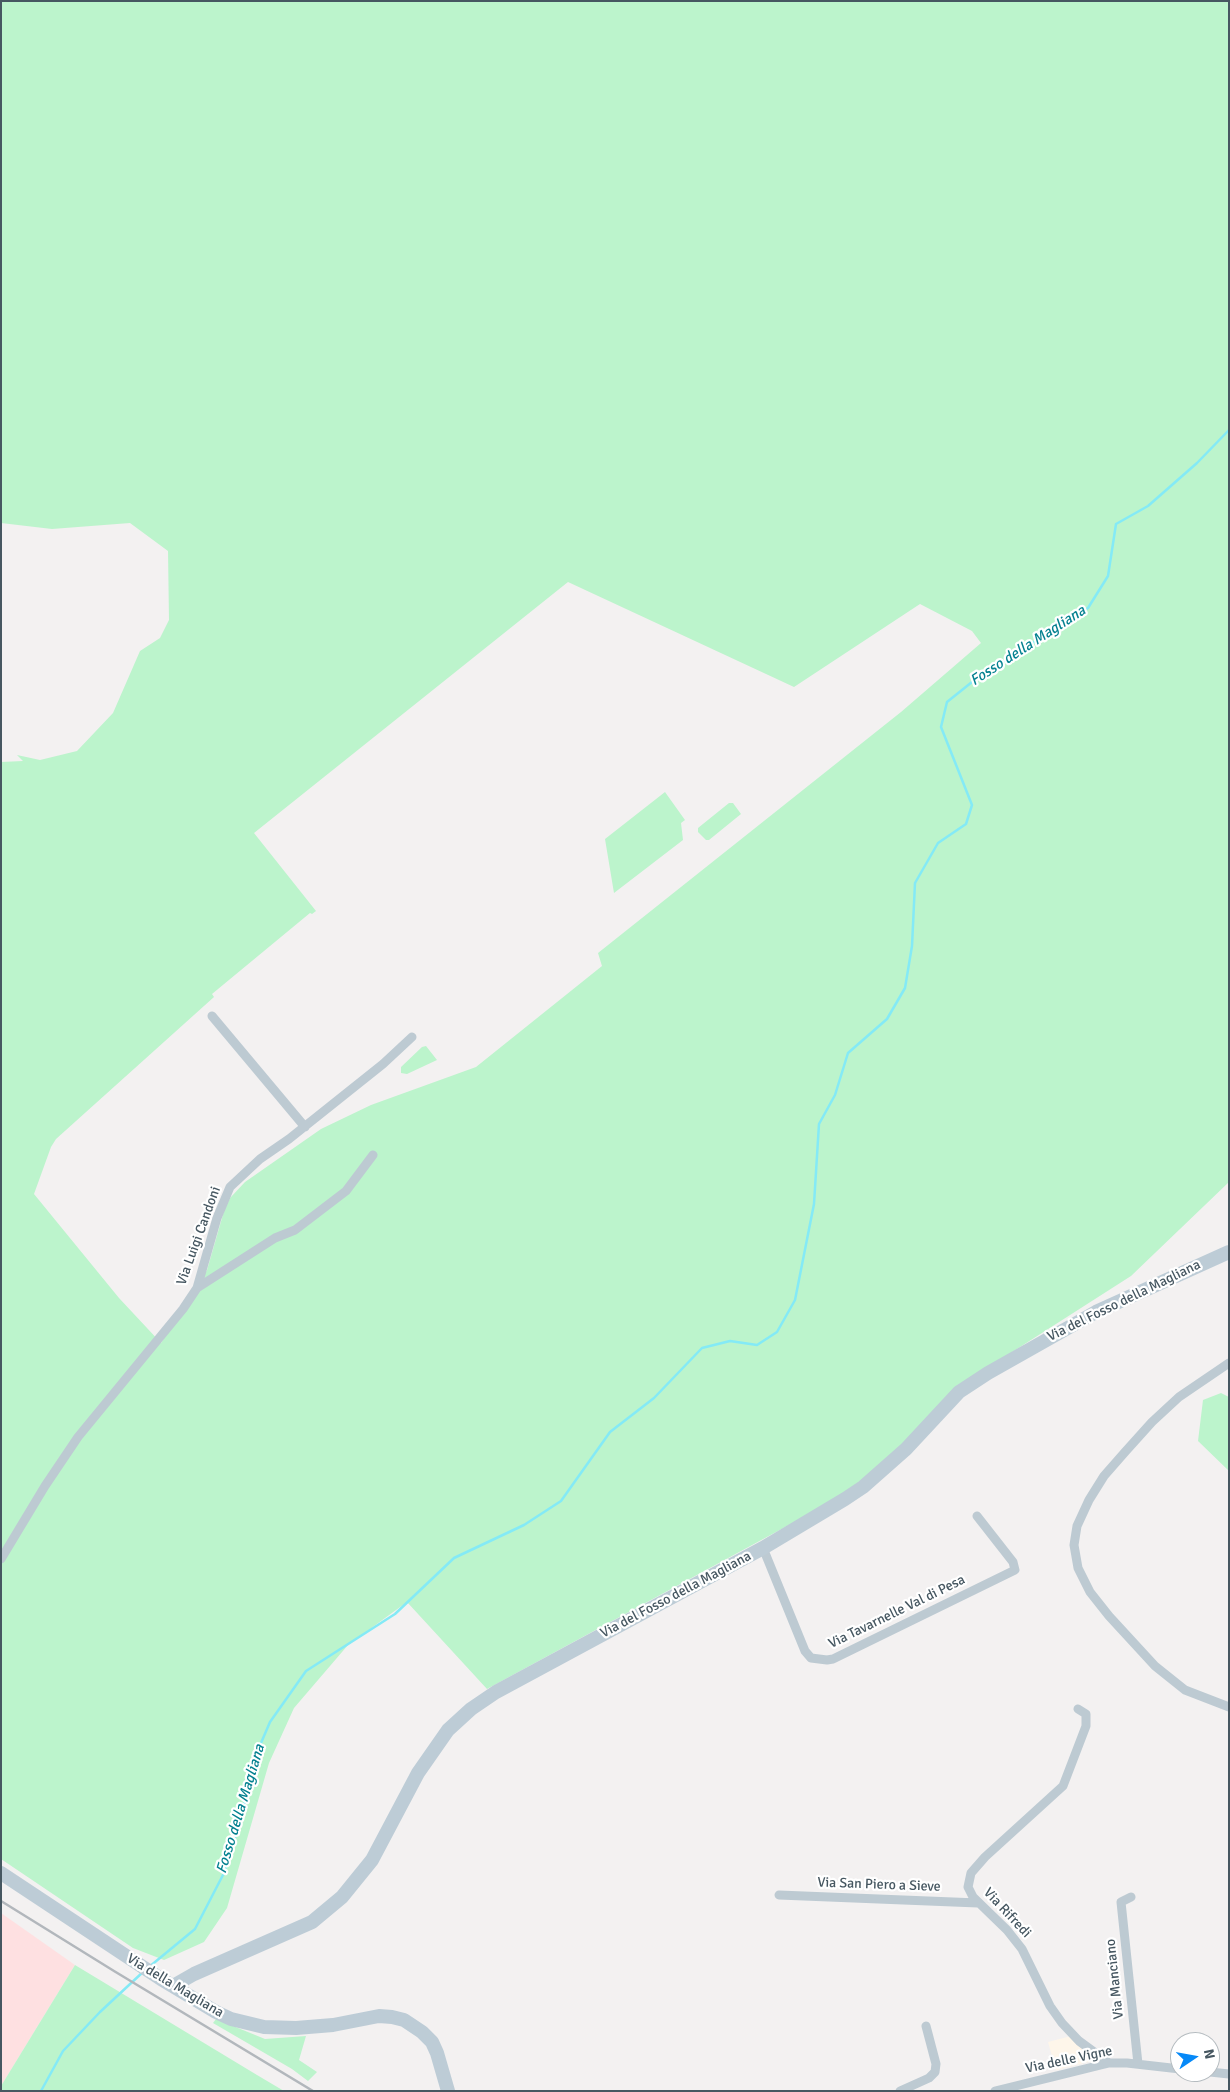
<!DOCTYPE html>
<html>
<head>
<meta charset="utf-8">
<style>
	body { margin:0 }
	#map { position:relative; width:1230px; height:2092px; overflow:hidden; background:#f3f1f1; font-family:Signika,sans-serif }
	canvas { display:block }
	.frame { position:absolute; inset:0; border:2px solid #465761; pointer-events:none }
	.north { position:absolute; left:1170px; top:2032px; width:50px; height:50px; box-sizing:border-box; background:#fff; border:1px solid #b5bcc0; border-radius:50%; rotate:78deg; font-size:14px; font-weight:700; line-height:20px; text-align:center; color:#465761 }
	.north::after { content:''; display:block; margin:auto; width:18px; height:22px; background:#0689f8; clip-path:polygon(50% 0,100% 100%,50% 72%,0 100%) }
</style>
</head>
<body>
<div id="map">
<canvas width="1230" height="2092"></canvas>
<div class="frame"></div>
<div class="north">N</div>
</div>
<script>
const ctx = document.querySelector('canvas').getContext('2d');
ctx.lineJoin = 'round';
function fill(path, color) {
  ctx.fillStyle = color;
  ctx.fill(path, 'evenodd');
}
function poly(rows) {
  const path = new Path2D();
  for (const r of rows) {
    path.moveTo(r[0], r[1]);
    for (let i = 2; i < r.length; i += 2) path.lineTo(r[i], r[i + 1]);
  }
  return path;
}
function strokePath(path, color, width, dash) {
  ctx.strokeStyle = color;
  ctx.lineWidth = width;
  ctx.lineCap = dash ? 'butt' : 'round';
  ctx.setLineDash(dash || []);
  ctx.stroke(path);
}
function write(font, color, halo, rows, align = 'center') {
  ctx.font = font + ' Signika,sans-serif';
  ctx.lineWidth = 4.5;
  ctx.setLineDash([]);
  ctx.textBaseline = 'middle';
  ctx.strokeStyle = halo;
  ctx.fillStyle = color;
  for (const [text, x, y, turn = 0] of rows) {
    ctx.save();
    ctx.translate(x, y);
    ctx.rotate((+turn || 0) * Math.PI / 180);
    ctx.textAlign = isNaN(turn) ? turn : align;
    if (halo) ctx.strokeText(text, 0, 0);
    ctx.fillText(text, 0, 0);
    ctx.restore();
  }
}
fill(poly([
	[1071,2036,1100,2059,1056,2070,1048,2042]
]), '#fef6ea');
fill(poly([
	[1,1913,75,1965,1,2086]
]), '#fee0e1');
fill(poly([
	[1,1,1229,1,1229,1182,1131,1276,970,1379,870,1477,835,1500,487,1689,407,1602,348,1645,294,1708,269,1763,227,1908,204,1942,164,1960,133,1948,1,1859,1,762,23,761,17,755,40,760,77,751,113,713,140,651,160,638,169,620,168,551,130,523,52,529,1,523],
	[568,582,794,687,920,604,972,631,981,643,901,712,598,953,602,966,476,1067,371,1105,321,1129,245,1182,230,1198,224,1211,207,1270,161,1343,119,1298,34,1194,51,1147,56,1139,214,997,212,994,310,913,312,914,316,911,254,833],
	[665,792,685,820,681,823,683,840,614,893,605,839],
	[729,803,733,803,741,814,709,840,706,840,698,832,698,828],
	[426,1046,437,1060,407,1074,401,1073,401,1067,422,1047],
	[1221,1393,1229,1397,1229,1471,1198,1441,1203,1400],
	[75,1965,257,2075,284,2091,1,2091,1,2086],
	[216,2019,265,2039,306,2036,299,2060,317,2072,308,2081,292,2069,213,2023]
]), '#bcf4cc');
strokePath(poly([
	[149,1967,195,1929,224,1873,241,1818,255,1757,270,1722,306,1671,395,1614,454,1558,524,1525,561,1501,610,1432,654,1398,702,1348,730,1341,757,1345,777,1332,795,1300,814,1204,819,1124,835,1095,848,1053,887,1019,905,988,912,946,915,883,938,843,966,824,972,805,941,727,947,702,977,678,1088,608,1108,576,1116,524,1148,506,1197,463,1229,430],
	[41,2091,63,2051,100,2012,143,1972]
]), '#84eaf6', 2.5);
strokePath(poly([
	[212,1016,305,1127],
	[197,1288,275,1238,295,1230,346,1191,373,1155],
	[1229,1363,1179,1397,1152,1422,1125,1452,1104,1476,1089,1500,1077,1526,1074,1545,1078,1568,1090,1592,1109,1616,1155,1666,1185,1690,1229,1707],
	[763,1548,805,1651,811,1658,827,1660,833,1659,1015,1570,1013,1562,977,1516],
	[1,1559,45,1486,78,1437,183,1309,197,1288,217,1218,230,1187,260,1159,289,1139,383,1064,412,1037],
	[1078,1709,1086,1714,1086,1726,1063,1786,985,1857,971,1873,968,1887,973,1897,1007,1930,1022,1949,1050,2006,1062,2023,1079,2041,1109,2063],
	[779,1895,978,1903],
	[1131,1897,1121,1902,1138,2064],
	[1210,2072,1229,2074],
	[900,2091,929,2078,935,2072,936,2064,926,2026],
	[995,2091,1109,2063,1127,2063,1180,2069]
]), '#bdcad2', 9);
strokePath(poly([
	[1,1873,161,1979,216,2012,231,2019,264,2027,296,2028,333,2025,379,2016,392,2017,404,2020,422,2032,432,2042,437,2053,448,2091],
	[173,1986,194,1974,312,1922,342,1897,372,1860,418,1773,448,1730,471,1709,496,1692,763,1548,845,1499,863,1487,906,1449,959,1392,988,1373,1096,1312,1229,1252]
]), '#bdccd6', 14);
strokePath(poly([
	[1,1901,114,1971,313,2091]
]), '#b2b7bc', 2.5);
write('14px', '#465761', '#fff', [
	["Via Luigi Candoni",199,1236,-70],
	["Via del Fosso della Magliana",1124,1301,-26],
	["Via del Fosso della Magliana",676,1595,-28],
	["Via Tavarnelle Val di Pesa",897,1612,-26],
	["Via San Piero a Sieve",879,1885,2],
	["Via Rifredi",1007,1913,47],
	["Via Manciano",1115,1979,-96],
	["Via della Magliana",175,1986,31],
	["Via delle Vigne",1069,2060,-12]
]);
write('italic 15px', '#048190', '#fff', [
	["Fosso della Magliana",1028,646,-33],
	["Fosso della Magliana",241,1809,-73]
]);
</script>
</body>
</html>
